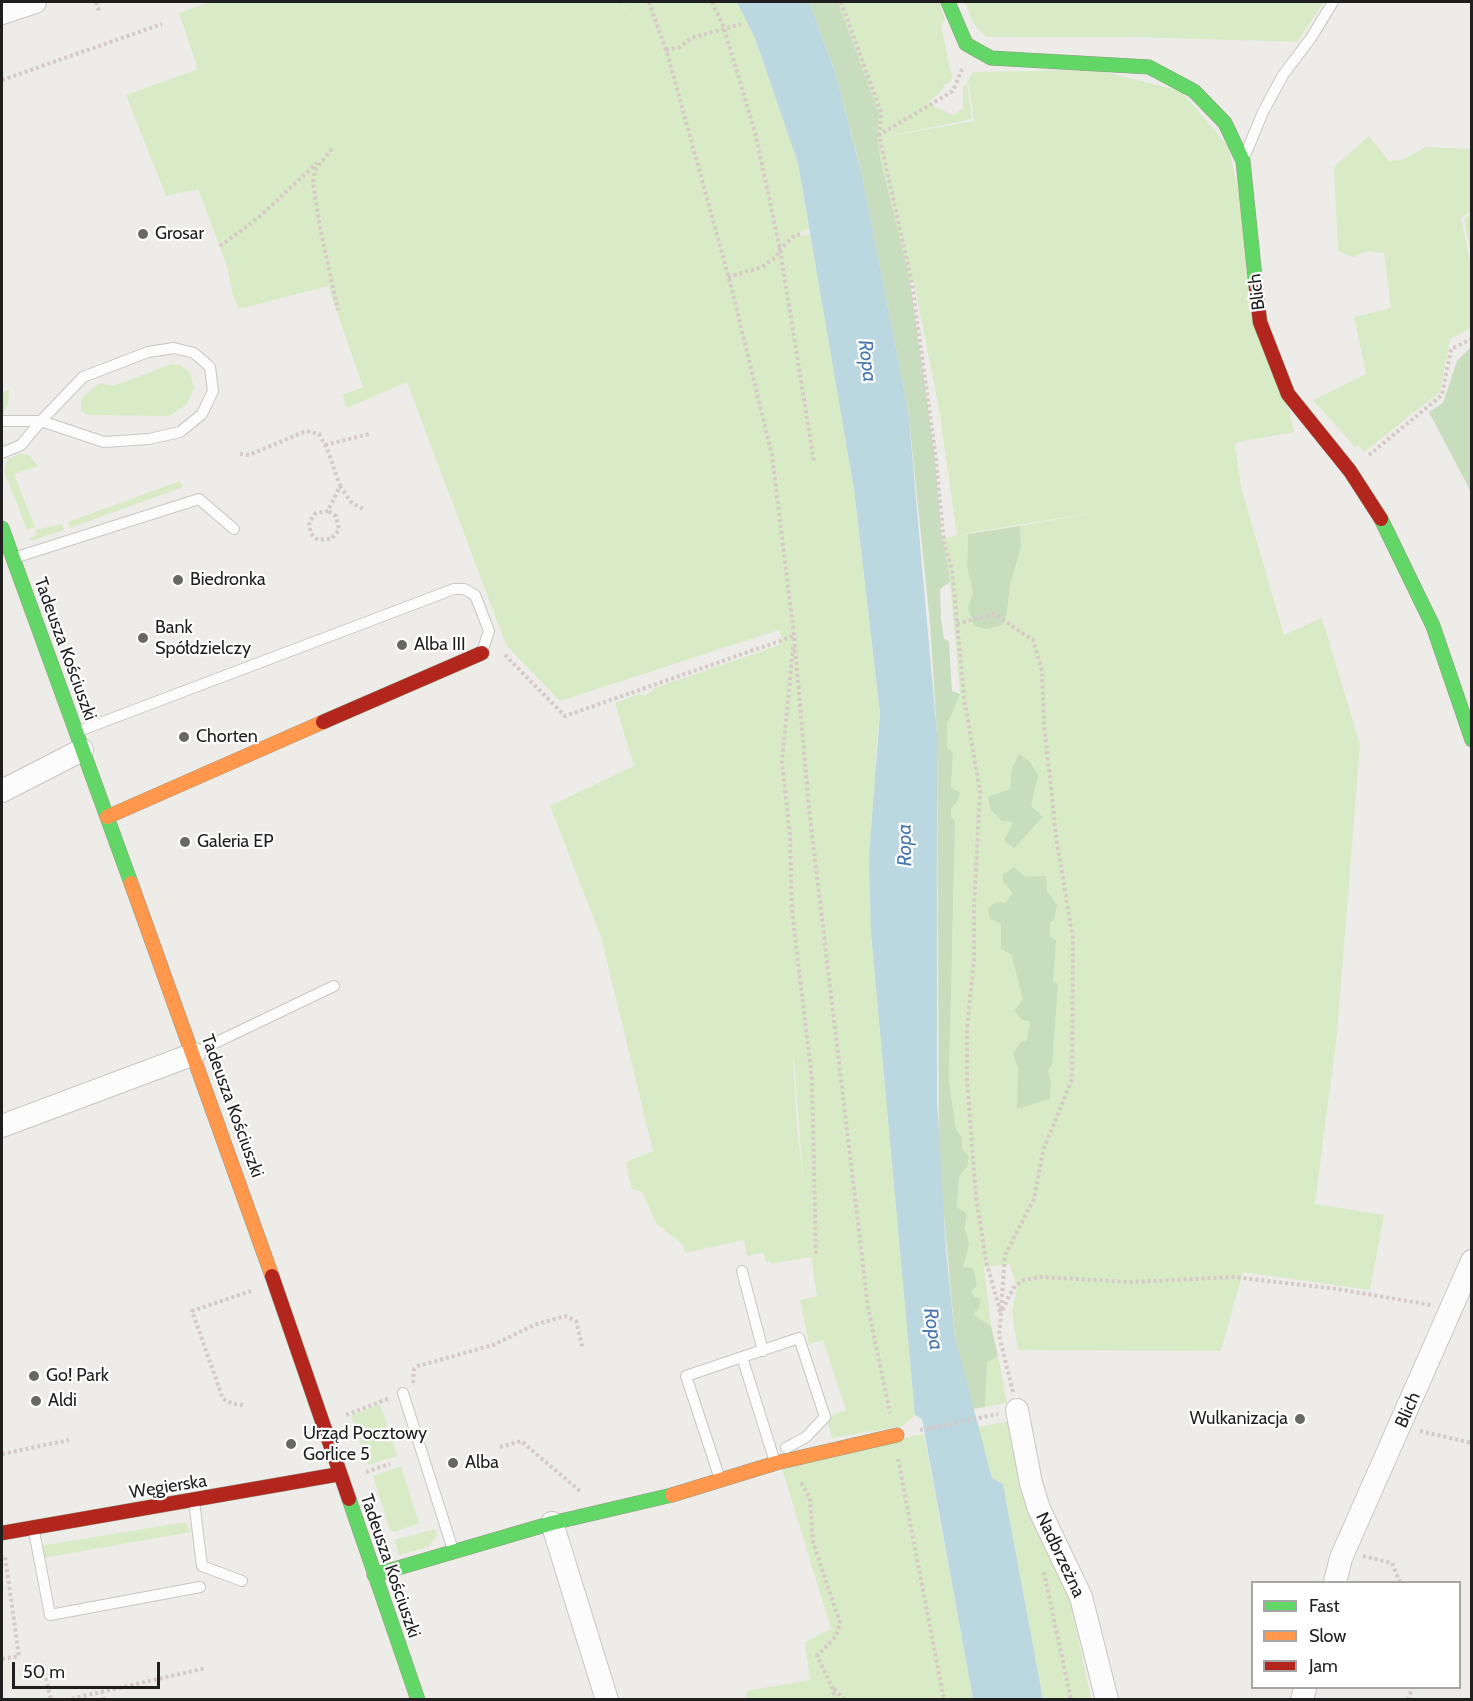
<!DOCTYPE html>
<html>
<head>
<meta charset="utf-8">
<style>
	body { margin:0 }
	#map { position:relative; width:1473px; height:1701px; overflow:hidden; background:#edece8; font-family:Cabin,sans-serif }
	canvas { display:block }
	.frame { position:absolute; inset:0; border:3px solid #1f1f1f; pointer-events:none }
	.legend { position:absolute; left:1251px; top:1581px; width:210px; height:108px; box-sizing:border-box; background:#fff; border:2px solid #a5a5a5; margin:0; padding:8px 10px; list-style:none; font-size:18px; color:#1f1f1f }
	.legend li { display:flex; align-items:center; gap:12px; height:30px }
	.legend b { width:30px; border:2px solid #a5a5a5 }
	.scale { position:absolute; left:12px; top:1662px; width:148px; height:27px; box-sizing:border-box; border:3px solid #1f1f1f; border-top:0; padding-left:8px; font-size:18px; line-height:21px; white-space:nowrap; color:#1f1f1f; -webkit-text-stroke:4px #fff; paint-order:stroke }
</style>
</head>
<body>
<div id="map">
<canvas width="1473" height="1701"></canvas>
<div class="frame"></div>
<ul class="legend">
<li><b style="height:8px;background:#63d668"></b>Fast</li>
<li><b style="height:8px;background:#ff974d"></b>Slow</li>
<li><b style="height:8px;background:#b3261e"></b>Jam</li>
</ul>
<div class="scale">50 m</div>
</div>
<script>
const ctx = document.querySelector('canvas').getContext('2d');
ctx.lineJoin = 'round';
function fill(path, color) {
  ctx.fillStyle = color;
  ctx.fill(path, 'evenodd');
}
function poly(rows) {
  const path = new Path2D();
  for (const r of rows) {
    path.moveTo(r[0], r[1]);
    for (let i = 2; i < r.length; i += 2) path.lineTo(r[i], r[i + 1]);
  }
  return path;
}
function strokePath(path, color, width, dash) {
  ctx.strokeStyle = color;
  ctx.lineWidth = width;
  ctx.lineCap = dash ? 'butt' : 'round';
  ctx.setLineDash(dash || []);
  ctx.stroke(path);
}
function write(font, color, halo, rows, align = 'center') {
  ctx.font = font + ' Cabin,sans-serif';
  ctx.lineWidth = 4.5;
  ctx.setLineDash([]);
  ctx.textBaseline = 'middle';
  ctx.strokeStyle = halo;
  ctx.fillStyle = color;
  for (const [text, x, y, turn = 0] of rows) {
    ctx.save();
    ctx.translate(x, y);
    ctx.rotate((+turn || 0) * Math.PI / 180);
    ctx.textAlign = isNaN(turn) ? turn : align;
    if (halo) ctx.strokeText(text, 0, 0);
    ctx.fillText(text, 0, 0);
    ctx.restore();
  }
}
fill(poly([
	[210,2,621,2,628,16,622,2,737,2,755,38,798,163,809,229,800,232,800,236,810,234,840,402,854,488,880,713,876,753,915,1415,902,1426,832,1438,826,1417,846,1410,823,1340,809,1344,800,1300,817,1296,811,1257,771,1264,770,1261,766,1262,763,1253,747,1256,744,1240,685,1253,683,1245,656,1223,642,1192,631,1188,626,1162,653,1151,601,937,550,806,634,766,615,703,639,694,645,696,655,688,779,645,782,639,779,630,560,701,506,645,407,382,347,408,342,395,363,387,328,286,239,309,233,296,227,266,198,189,166,196,126,95,198,69,179,13],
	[793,1059,794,1059,803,1180,797,1128],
	[838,2,939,2,945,19,941,26,952,77,951,82,944,85,942,91,927,103,953,115,963,108,963,87,967,83,972,119,885,137,974,121,968,80,973,72,1082,70,1102,71,1181,91,1228,146,1294,432,1235,443,1241,487,1284,635,1322,618,1360,745,1337,1034,1315,1204,1384,1215,1370,1290,1243,1272,1221,1351,1018,1350,1012,1312,1017,1288,1010,1264,984,1267,991,1326,974,1315,972,1289,963,1268,967,1215,957,1207,959,1176,967,1167,962,1149,962,1137,956,1129,949,1082,955,820,951,817,951,807,957,802,951,788,953,753,947,747,947,725,960,694,949,571,942,539,957,535,939,409,914,283,910,282,899,242,880,157,877,135,879,113],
	[1098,512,1020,526,1021,547,1010,586,1007,612,968,608,973,592,967,567,968,534,962,534],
	[965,2,1324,2,1297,42,1137,37,986,37,973,23],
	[1369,136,1389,161,1402,160,1426,147,1471,149,1471,211,1461,218,1471,266,1471,328,1450,339,1440,392,1364,452,1358,445,1355,447,1313,400,1366,374,1354,317,1391,308,1384,253,1369,251,1353,257,1338,251,1334,167],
	[1471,214,1471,253,1464,219],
	[172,364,180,365,190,372,194,388,187,404,169,416,89,415,81,411,81,399,99,383,113,386],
	[9,390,8,406,2,413,2,393],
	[20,453,29,455,38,466,14,474,35,527,27,530,4,471,8,459],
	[180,481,183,487,70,528,68,522],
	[62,524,64,530,31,541,30,538,37,535,35,530],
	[998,1356,1007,1403,985,1407,987,1361],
	[380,1404,397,1456,368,1465,351,1415],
	[1011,1421,1070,1599,1091,1699,1043,1699,1003,1484,992,1478,978,1427],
	[924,1434,973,1699,747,1700,746,1691,810,1680,805,1642,831,1629,780,1462],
	[401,1466,419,1523,394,1532,390,1530,373,1476],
	[185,1522,191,1532,43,1558,40,1546],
	[435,1529,437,1536,428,1547,399,1555,394,1540]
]), '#d9ebc6');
fill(poly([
	[809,2,838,2,879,113,877,135,880,157,910,282,934,451,942,539,949,571,950,582,940,589,941,620,944,639,949,641,952,691,960,694,947,725,947,747,953,753,951,788,960,792,957,802,951,808,951,817,955,820,949,1082,956,1129,962,1137,962,1149,969,1156,967,1167,959,1176,957,1207,967,1214,965,1229,969,1244,963,1267,973,1268,977,1286,972,1290,973,1296,981,1299,978,1310,975,1311,974,1315,991,1326,998,1356,987,1362,985,1407,972,1409,955,1337,939,1160,937,734,930,623,908,409,860,166,834,69],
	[1471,347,1471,492,1429,412,1443,403,1457,361],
	[1020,526,1021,547,1010,586,1007,612,1002,625,986,629,974,626,968,608,973,592,967,567,968,534],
	[1019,754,1030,762,1038,775,1031,806,1043,817,1014,848,1004,841,1013,822,1002,821,990,809,988,797,1010,789,1012,768],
	[1014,867,1025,877,1046,876,1047,891,1057,905,1054,920,1050,922,1050,937,1056,940,1053,981,1058,984,1052,1065,1048,1070,1051,1082,1050,1099,1017,1109,1018,1067,1013,1054,1020,1043,1027,1040,1030,1021,1022,1020,1014,1011,1023,999,1015,969,1012,955,1001,949,1001,924,990,919,988,908,996,902,1005,903,1013,893,1003,881,1003,875]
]), '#c7ddbd');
fill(poly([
	[737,2,809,2,835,72,861,171,908,409,937,734,937,1100,946,1250,955,1337,992,1478,1003,1484,1043,1699,973,1699,922,1419,915,1415,871,932,869,858,880,713,854,489,798,163,755,38]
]), '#bbd8e1');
const lane = poly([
	[1246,153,1263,112,1283,75,1311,38,1333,2],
	[2,421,41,421,104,442,149,439,180,432,202,414,213,391,210,367,194,353,174,348,148,352,83,377,41,421,21,445,2,453],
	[17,557,199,499,234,529],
	[79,731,454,589,464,589,475,595,489,631,482,652],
	[196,1052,334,986],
	[742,1271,763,1351],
	[742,1357,799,1338,825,1417,806,1437,786,1448],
	[403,1393,453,1550],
	[719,1476,686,1376,742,1357,774,1459],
	[194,1501,202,1566,242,1581],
	[34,1531,50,1615,200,1587]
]);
const street = poly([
	[2,13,35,2],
	[2,791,82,750],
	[2,1126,194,1054],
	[1017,1410,1031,1483,1039,1509,1081,1597,1107,1700],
	[552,1523,607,1700],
	[1335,1582,1341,1558,1472,1261],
	[1302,1700,1305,1688]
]);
const fast = poly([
	[948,2,966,44,991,58,1149,67,1194,91,1225,123,1243,161,1256,287],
	[1381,519,1433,626,1472,740],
	[2,528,131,883],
	[349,1499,418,1700],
	[374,1575,552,1523,672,1495]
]);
const slow = poly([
	[107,817,323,722],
	[131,883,272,1276],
	[672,1495,776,1463,897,1435]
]);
const jam = poly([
	[1256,287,1260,322,1288,394,1350,471,1381,519],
	[323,722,482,653],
	[272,1276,349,1499],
	[2,1533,340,1474]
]);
strokePath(lane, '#c6c6c4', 12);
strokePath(street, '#c6c6c4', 24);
strokePath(fast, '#959880', 15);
strokePath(slow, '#959880', 15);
strokePath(jam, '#959880', 15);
strokePath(poly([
	[96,2,100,13],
	[649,2,668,56,731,286,772,455,794,635,809,809,868,1307,890,1413],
	[712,2,723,25,755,132,780,249,814,462],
	[841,2,881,112,879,135],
	[666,50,680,47,691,38,741,24],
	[962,69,953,91,879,135,912,283,935,451,944,542,952,570,964,697,980,792,974,906,974,959,967,1029,967,1080,976,1196,986,1261,1001,1314],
	[2,80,162,24],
	[332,149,315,170,313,183,320,228,338,310],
	[220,246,257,219,317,163],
	[728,277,762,267,776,257,780,249,793,237,801,234],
	[325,445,369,434],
	[240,454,249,455,306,431,319,434,328,451,340,486,328,511,316,513,309,522,311,534,318,540,331,539,339,530,336,516,328,511],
	[1369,455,1442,395,1451,349,1472,339],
	[340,486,352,503,363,509],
	[957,624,994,614,1033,640,1042,671,1044,724,1057,843,1073,939,1072,1079,1043,1151,1034,1199,1005,1255,1001,1310],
	[793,647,782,763,790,835,792,911,812,1079,816,1257],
	[505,655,565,716,794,636],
	[413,1383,414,1369,418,1366,493,1345,534,1325,565,1316,576,1321,583,1349],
	[1013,1392,999,1335,1001,1314,1008,1298,1015,1286,1024,1280,1040,1277,1132,1282,1234,1277,1337,1289,1431,1305],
	[243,1405,233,1404,223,1399,192,1311,251,1291],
	[346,1415,390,1398],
	[920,1430,998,1414],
	[1420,1431,1472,1443],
	[500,1447,521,1441,580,1491],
	[2,1454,69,1440],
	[898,1459,944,1700],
	[366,1472,390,1464],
	[801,1483,810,1498,813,1542,840,1623,836,1636,817,1656,833,1689,835,1700],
	[1363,1556,1392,1563,1400,1582],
	[1044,1572,1071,1700],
	[2,1659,19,1656,5,1556],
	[46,1678,51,1700],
	[834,1689,845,1700],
	[102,1691,104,1700],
	[66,1700,206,1668],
	[1408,1700,1412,1688]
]), '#d6c9c7', 4, [3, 3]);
strokePath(lane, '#fcfcfc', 10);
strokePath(street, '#fcfcfc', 22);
strokePath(fast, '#63d668', 14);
strokePath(slow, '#ff974d', 14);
strokePath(jam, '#b3261e', 14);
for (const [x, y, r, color] of [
	[143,234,6,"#676765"],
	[178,580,6,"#676765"],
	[143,638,6,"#676765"],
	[402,645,6,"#676765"],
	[184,737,6,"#676765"],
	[185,842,6,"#676765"],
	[34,1376,6,"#676765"],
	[36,1401,6,"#676765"],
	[1300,1419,6,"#676765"],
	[291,1444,6,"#676765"],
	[453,1463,6,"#676765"]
]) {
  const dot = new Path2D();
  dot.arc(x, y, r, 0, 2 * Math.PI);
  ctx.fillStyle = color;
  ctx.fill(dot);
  strokePath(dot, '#fff', 2);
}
write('18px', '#1f1f1f', '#fff', [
	["Grosar",155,234],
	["Biedronka",190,580],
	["Bank",155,628],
	["Spółdzielczy",155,649],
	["Alba III",414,645],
	["Chorten",196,737],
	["Galeria EP",197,842],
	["Go! Park",46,1376],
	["Aldi",48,1401],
	["Wulkanizacja",1288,1419,"right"],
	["Urząd Pocztowy",303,1434],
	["Gorlice 5",303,1455],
	["Alba",465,1463]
], 'left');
write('18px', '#1f1f1f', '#fff', [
	["Blich",1257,292,-97],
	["Tadeusza Kościuszki",65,649,70],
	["Tadeusza Kościuszki",232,1106,70],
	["Blich",1408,1410,-66],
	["Węgierska",168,1487,-9],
	["Nadbrzeżna",1060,1555,65],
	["Tadeusza Kościuszki",390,1566,71]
]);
write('italic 20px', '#4a79b0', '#fff', [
	["Ropa",867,361,83],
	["Ropa",905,845,-91],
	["Ropa",933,1329,81]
]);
</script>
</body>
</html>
